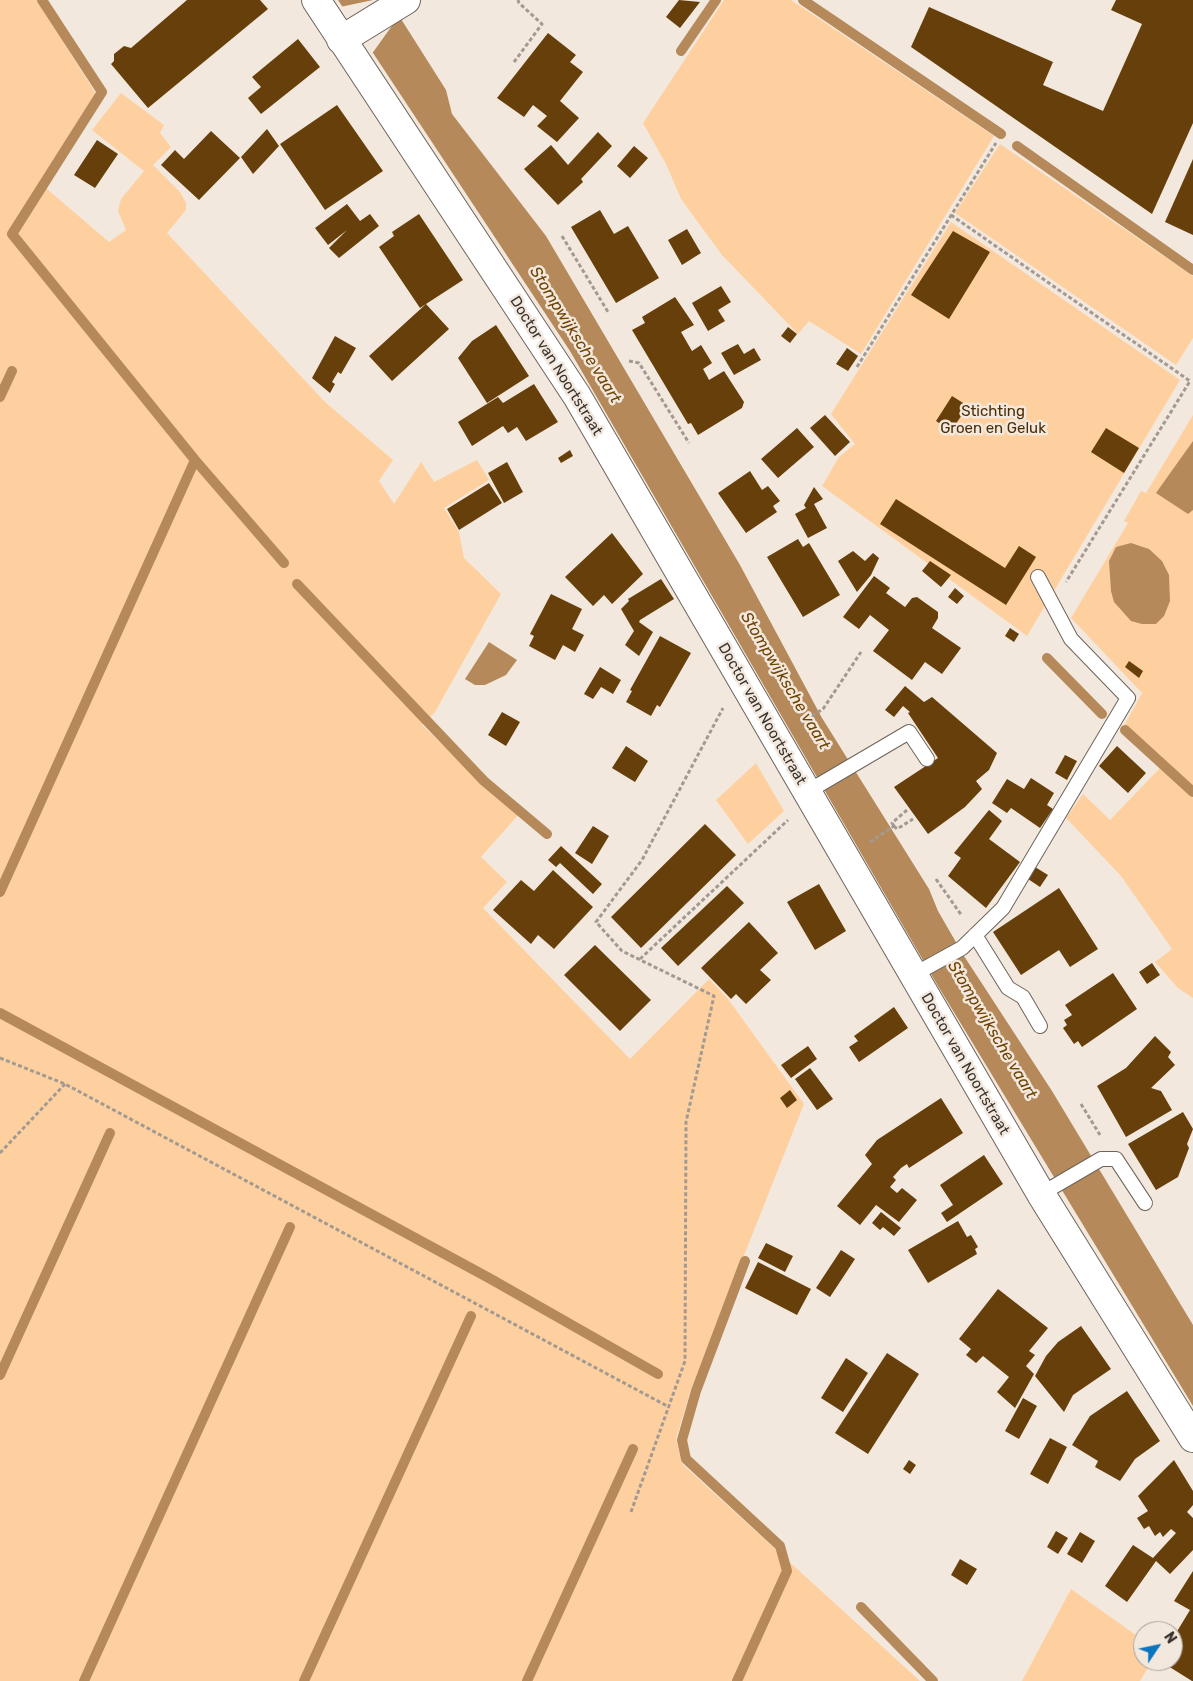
<!DOCTYPE html>
<html>
<head>
<meta charset="utf-8">
<style>
	body { margin:0 }
	#map { position:relative; width:1193px; height:1681px; overflow:hidden; background:#f3e8dd; font-family:Rubik,sans-serif }
	canvas { display:block }
	.north { position:absolute; left:1133px; top:1621px; width:50px; height:50px; box-sizing:border-box; background:#f3e8dd; border:1px solid #a8a097; border-radius:50%; rotate:56deg; font-size:14px; font-weight:700; line-height:20px; text-align:center; color:#38332f }
	.north::after { content:''; display:block; margin:auto; width:18px; height:22px; background:#0974bf; clip-path:polygon(50% 0,100% 100%,50% 72%,0 100%) }
</style>
</head>
<body>
<div id="map">
<canvas width="1193" height="1681"></canvas>
<div class="north">N</div>
</div>
<script>
const ctx = document.querySelector('canvas').getContext('2d');
ctx.lineJoin = 'round';
function fill(path, color) {
  ctx.fillStyle = color;
  ctx.fill(path, 'evenodd');
}
function poly(rows) {
  const path = new Path2D();
  for (const r of rows) {
    path.moveTo(r[0], r[1]);
    for (let i = 2; i < r.length; i += 2) path.lineTo(r[i], r[i + 1]);
  }
  return path;
}
function strokePath(path, color, width, dash) {
  ctx.strokeStyle = color;
  ctx.lineWidth = width;
  ctx.lineCap = dash ? 'butt' : 'round';
  ctx.setLineDash(dash || []);
  ctx.stroke(path);
}
function write(font, color, halo, rows, align = 'center') {
  ctx.font = font + ' Rubik,sans-serif';
  ctx.lineWidth = 5;
  ctx.setLineDash([]);
  ctx.textBaseline = 'middle';
  ctx.strokeStyle = halo;
  ctx.fillStyle = color;
  for (const [text, x, y, turn = 0] of rows) {
    ctx.save();
    ctx.translate(x, y);
    ctx.rotate((+turn || 0) * Math.PI / 180);
    ctx.textAlign = isNaN(turn) ? turn : align;
    if (halo) ctx.strokeText(text, 0, 0);
    ctx.fillText(text, 0, 0);
    ctx.restore();
  }
}
fill(poly([
	[0,0,37,0,96,94,40,183,109,242,126,230,118,211,121,199,144,171,92,130,121,93,164,125,160,133,171,147,153,165,180,192,186,203,186,210,167,233,325,402,393,460,379,481,394,504,421,462,434,482,477,460,489,480,444,508,459,532,464,558,501,594,435,712,422,725,482,783,519,814,481,857,507,882,483,908,630,1059,709,979,728,999,804,1104,690,1392,676,1439,682,1464,920,1681,0,1681],
	[724,0,791,0,994,136,861,354,809,321,798,334,722,255,681,199,666,164,643,123],
	[1000,144,1193,276,1193,338,1176,365,955,213],
	[951,222,1180,380,1027,636,822,486,839,457,855,444,831,414],
	[1193,415,1193,787,1124,726,1142,693,1071,618,1128,523,1124,521,1141,491,1146,493],
	[756,763,784,811,748,844,716,800],
	[1160,768,1193,798,1193,998,1178,988,1155,962,1172,949,1121,876,1066,818,1083,794,1110,820],
	[1071,1589,1143,1640,1143,1661,1152,1661,1140,1681,1022,1681]
]), '#fed09f');
fill(poly([
	[338,0,389,0,446,90,452,114,546,236,740,565,822,718,929,889,938,911,964,956,1052,1091,1193,1325,1193,1406,938,986,570,351],
	[1193,441,1193,510,1188,514,1156,493],
	[1131,543,1149,549,1162,561,1169,575,1170,601,1164,616,1156,624,1142,624,1131,621,1114,602,1111,591,1109,561,1116,547],
	[489,642,517,660,506,675,485,685,475,685,465,679]
]), '#b58959');
fill(poly([
	[373,0,392,0,394,23,371,55,340,7]
]), '#f3e8dd');
strokePath(poly([
	[42,0,102,92,12,234,195,460,284,563],
	[803,0,1001,134],
	[681,51,716,0],
	[1017,146,1193,270],
	[0,397,12,371],
	[297,584,484,781,547,834],
	[1047,658,1102,714],
	[1125,730,1193,792],
	[0,892,195,460],
	[0,1013,489,1278,658,1374],
	[0,1375,110,1133],
	[861,1607,933,1681],
	[84,1681,290,1227],
	[304,1681,471,1316],
	[527,1681,633,1449],
	[737,1681,787,1571,780,1546,686,1459,682,1440,696,1391,745,1261]
]), '#b58959', 10);
fill(poly([
	[187,0,260,0,268,9,148,108,111,64,114,61,114,54,124,46,131,48],
	[679,0,700,2,680,28,666,17],
	[1116,0,1193,0,1193,123,1152,214,911,47,929,7,1053,62,1043,85,1103,111,1142,24,1111,10],
	[548,33,576,55,570,62,583,72,560,101,579,118,557,142,537,126,547,116,533,105,524,117,497,98],
	[298,39,320,67,261,114,248,98,261,87,252,77],
	[337,105,383,171,325,210,280,144],
	[267,129,279,146,253,174,241,157],
	[211,131,240,158,199,200,161,165,175,150,184,159],
	[598,132,612,146,581,179,583,182,558,205,524,169,551,145,568,165],
	[97,140,118,154,95,188,74,175],
	[634,146,648,158,630,178,617,166],
	[1193,159,1193,235,1165,222],
	[347,204,360,221,370,214,379,226,339,258,329,248,347,230,328,245,315,228],
	[600,210,614,234,628,226,659,278,616,303,571,227],
	[419,214,463,280,426,304,449,329,392,381,369,356,426,304,420,308,379,247,394,236,392,232],
	[687,229,701,253,682,265,668,240],
	[953,231,990,252,949,319,911,295],
	[721,286,731,302,718,310,725,321,708,331,692,303],
	[675,297,694,325,681,332,692,351,701,345,712,363,703,369,707,376,709,380,724,371,744,402,742,408,698,435,691,423,688,424,632,330,645,323,642,317],
	[496,325,529,376,487,403,458,358,472,341],
	[788,327,797,334,790,343,781,336],
	[335,336,356,348,341,374,338,372,332,382,335,384,330,393,312,378],
	[738,344,744,354,754,348,761,360,734,375,721,353],
	[847,348,858,356,848,371,836,364],
	[534,384,558,422,526,441,517,427,508,433,503,426,472,446,458,422,498,397,503,403],
	[952,396,968,406,951,431,936,421],
	[825,415,850,442,835,456,810,428],
	[797,428,814,447,778,478,761,459],
	[1106,428,1139,448,1124,473,1091,452],
	[570,450,573,456,561,463,558,458],
	[507,462,523,492,504,503,488,473],
	[750,471,762,490,768,486,780,501,773,506,777,512,746,533,718,493],
	[489,483,502,503,459,530,447,509],
	[814,487,823,499,814,504,827,528,808,538,795,514,806,508,804,505],
	[896,499,1005,568,1019,546,1036,557,1006,605,880,524],
	[612,533,643,574,612,604,604,595,593,606,565,577],
	[798,539,803,547,809,543,840,595,803,617,767,557],
	[853,551,865,561,873,553,879,558,871,575,857,592,838,561],
	[930,561,951,575,941,587,922,571],
	[874,576,890,588,886,593,905,607,912,598,917,597,938,612,938,618,932,628,961,648,942,674,925,662,912,680,873,651,889,630,870,615,859,629,843,617],
	[661,579,674,599,640,620,639,622,653,632,639,656,625,645,634,631,621,609,629,601,628,599],
	[955,588,964,596,957,604,948,597],
	[551,594,582,609,572,629,584,635,575,652,563,645,555,660,529,646,534,636,530,634],
	[1010,628,1019,634,1014,642,1005,636],
	[660,636,691,653,660,707,657,705,651,716,626,702,632,691,630,690],
	[1129,661,1143,671,1139,678,1125,667],
	[600,667,621,680,613,694,601,687,593,699,584,694],
	[905,686,924,702,932,697,997,753,989,770,976,781,982,789,965,807,928,834,894,787,938,758,908,713,910,712,903,706,894,717,885,710],
	[502,712,520,722,506,746,488,735],
	[626,746,648,761,635,782,612,768],
	[1117,746,1146,773,1128,793,1099,766],
	[1065,755,1077,761,1067,780,1055,773],
	[1031,778,1054,793,1047,805,1053,809,1040,828,1011,808,1007,813,992,803,1007,779,1024,789],
	[989,810,1002,821,989,839,1020,862,986,908,948,876,961,858,954,853],
	[705,824,736,855,641,948,611,917],
	[593,826,609,836,592,864,575,853],
	[561,846,602,884,593,894,560,863,556,867,548,860],
	[1035,867,1048,875,1040,887,1028,879],
	[553,870,593,907,554,949,538,935,531,944,493,910,521,880,534,891],
	[819,884,846,931,815,950,787,902],
	[727,886,744,903,678,966,661,948],
	[1059,888,1098,949,1070,967,1059,950,1021,975,993,932],
	[749,922,778,953,760,970,771,980,746,1004,736,994,731,999,701,968],
	[595,945,651,1000,620,1031,564,975],
	[1152,963,1160,975,1147,984,1139,972],
	[1113,973,1137,1009,1082,1047,1078,1041,1074,1044,1063,1028,1067,1025,1064,1020,1072,1015,1065,1005],
	[894,1007,908,1028,859,1062,849,1047,858,1041,854,1036],
	[1155,1036,1171,1052,1168,1057,1175,1065,1151,1088,1161,1091,1172,1110,1126,1137,1097,1086,1126,1068],
	[808,1046,817,1059,791,1078,781,1065],
	[810,1068,833,1099,817,1110,795,1079],
	[790,1090,797,1100,787,1108,780,1098],
	[941,1098,963,1133,909,1168,907,1164,901,1168,893,1177,896,1180,890,1187,897,1193,902,1188,917,1200,899,1222,876,1205,860,1225,837,1206,872,1164,865,1155,877,1140],
	[1183,1112,1193,1129,1187,1144,1189,1148,1178,1177,1156,1190,1128,1144],
	[984,1155,1003,1184,947,1222,941,1213,953,1205,940,1185],
	[881,1212,901,1228,894,1236,883,1227,880,1230,872,1223],
	[958,1221,967,1237,971,1235,978,1247,975,1249,977,1254,928,1283,908,1250],
	[766,1243,793,1256,785,1272,758,1258],
	[841,1250,855,1259,830,1297,816,1288],
	[758,1262,811,1289,797,1315,745,1288],
	[998,1289,1048,1328,1029,1351,1035,1355,1026,1366,1034,1374,1015,1408,997,1392,1009,1377,983,1356,976,1363,966,1355,971,1349,959,1339],
	[1081,1326,1111,1369,1073,1395,1064,1412,1035,1376,1046,1356,1058,1342],
	[887,1353,919,1374,868,1454,835,1433],
	[846,1358,868,1373,843,1412,821,1398],
	[1127,1391,1160,1441,1135,1459,1120,1481,1095,1467,1098,1461,1072,1445,1090,1416],
	[1023,1398,1037,1406,1019,1439,1005,1431],
	[1050,1438,1067,1447,1048,1484,1030,1474],
	[909,1460,916,1465,910,1474,903,1469],
	[1174,1460,1193,1491,1193,1505,1187,1512,1193,1518,1193,1550,1170,1574,1156,1561,1127,1602,1105,1586,1133,1545,1153,1558,1176,1533,1171,1529,1163,1537,1160,1532,1155,1536,1149,1526,1144,1529,1137,1518,1148,1511,1138,1496],
	[1056,1531,1068,1538,1058,1554,1047,1547],
	[1080,1532,1095,1541,1082,1563,1067,1554],
	[960,1559,977,1569,967,1585,951,1575],
	[1193,1571,1193,1681,1192,1681,1160,1661,1173,1661,1173,1638,1190,1610,1174,1601]
]), '#663f0a');
const service = poly([
	[807,792,909,732,927,759],
	[975,935,1008,988,1023,997,1040,1026],
	[913,975,962,948,1003,908,1128,698,1071,639,1038,577],
	[1041,1194,1101,1159,1116,1159,1145,1203]
]);
const minor = poly([
	[316,0,577,396,1041,1194,1193,1438],
	[341,40,406,0]
]);
strokePath(service, '#6d645a', 16);
strokePath(minor, '#6d645a', 30);
strokePath(poly([
	[514,62,542,24,519,3,518,0],
	[951,215,1190,381,1066,582],
	[562,236,608,312],
	[629,361,639,363,689,443],
	[857,367,996,143],
	[801,723,823,709,861,652],
	[894,826,897,829,913,819],
	[894,826,892,823,907,810],
	[870,842,894,826],
	[936,879,962,916],
	[640,959,788,820],
	[0,1058,65,1084,669,1407],
	[1081,1104,1100,1135],
	[0,1153,65,1084],
	[631,1512,685,1361,686,1122,714,996,622,951,596,922,642,860,723,708]
]), '#a29a92', 3, [4, 2.5]);
strokePath(service, '#fff', 14);
strokePath(minor, '#fff', 28);
write('15px', '#38332f', '#f3e8dd', [
	["Doctor van Noortstraat",556,366,58],
	["Doctor van Noortstraat",762,714,60],
	["Doctor van Noortstraat",965,1064,60]
]);
write('15px', '#4c2e06', '#f3e8dd', [
	["Stichting",993,412],
	["Groen en Geluk",993,429]
]);
write('italic 16px', '#6e4304', '#f3e8dd', [
	["Stompwijksche vaart",575,335,58],
	["Stompwijksche vaart",785,681,59],
	["Stompwijksche vaart",992,1030,59]
]);
</script>
</body>
</html>
